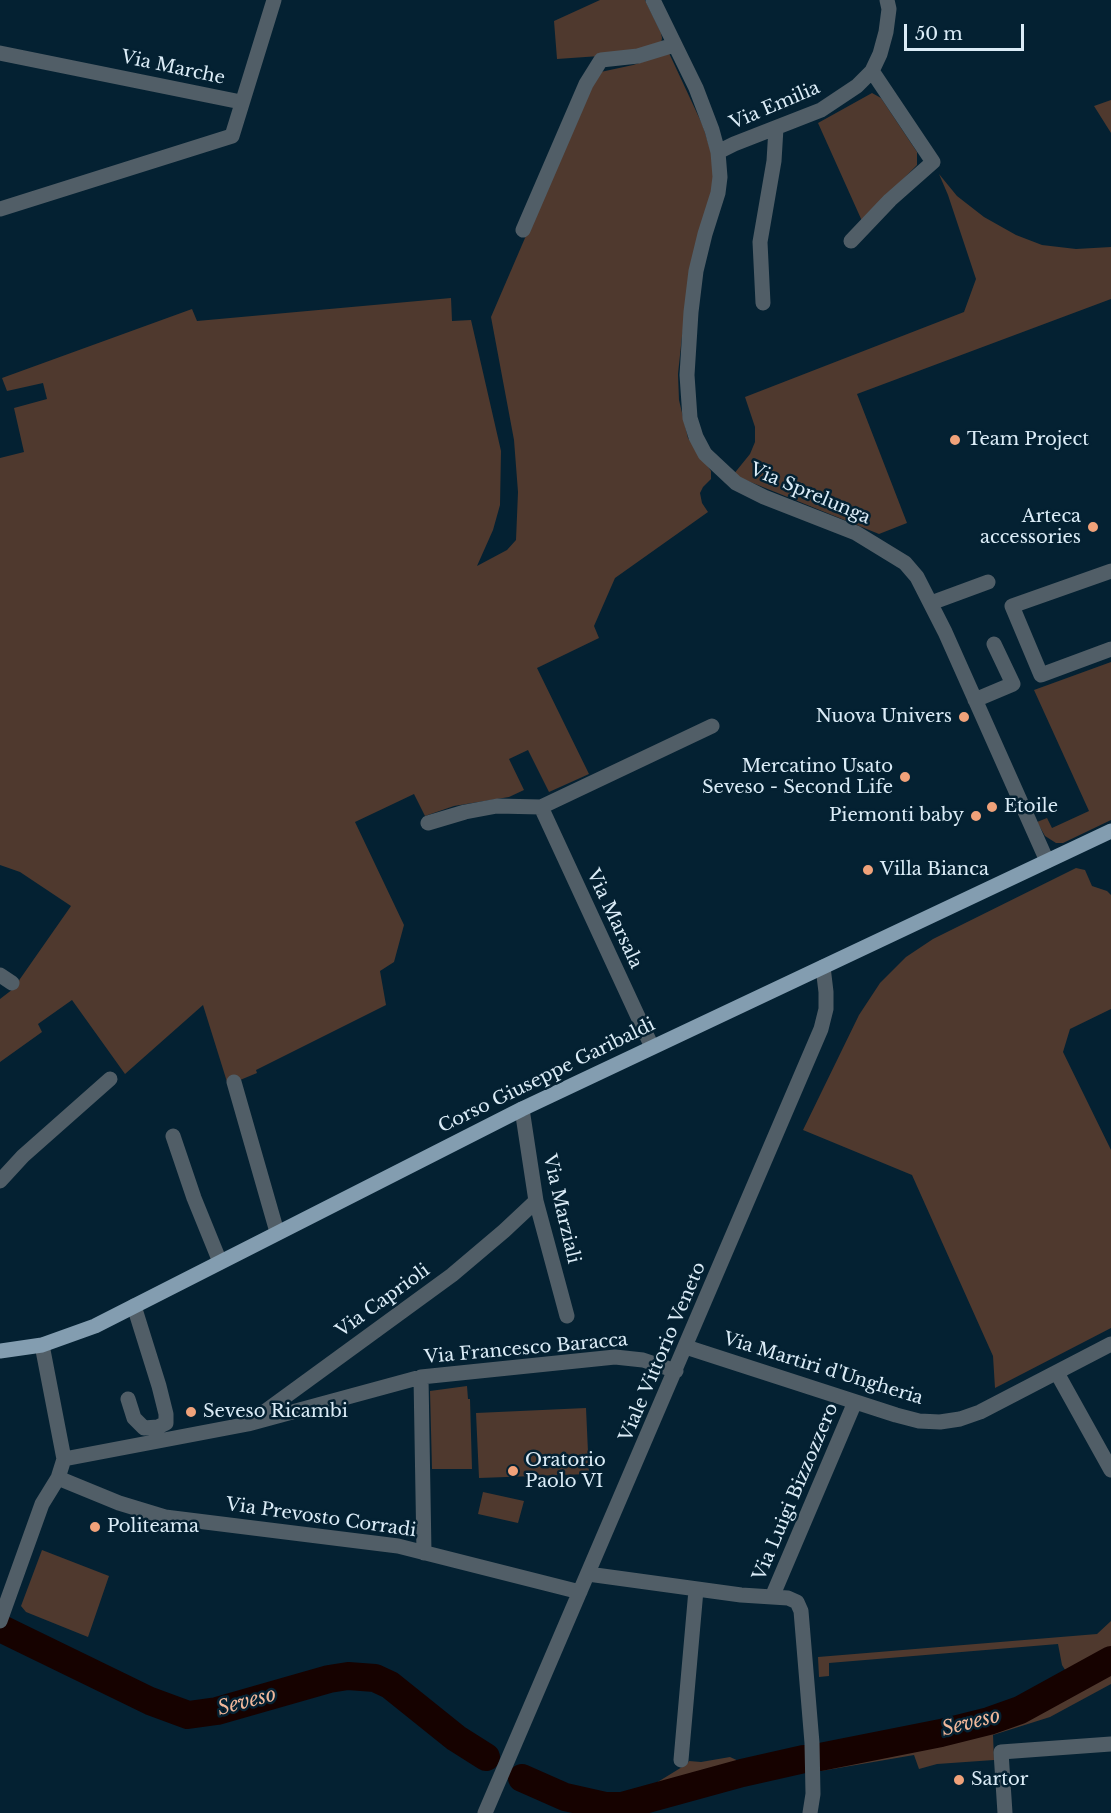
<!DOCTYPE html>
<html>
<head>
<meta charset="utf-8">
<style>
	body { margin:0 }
	#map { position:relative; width:1111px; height:1813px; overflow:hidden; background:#042132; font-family:"Libre Baskerville",serif }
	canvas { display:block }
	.scale { position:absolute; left:904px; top:24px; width:120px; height:27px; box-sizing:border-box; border:3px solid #dbecf7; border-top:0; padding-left:8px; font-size:18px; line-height:21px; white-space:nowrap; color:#dbecf7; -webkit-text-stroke:4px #042132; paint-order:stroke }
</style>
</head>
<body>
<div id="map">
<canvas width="1111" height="1813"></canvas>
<div class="scale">50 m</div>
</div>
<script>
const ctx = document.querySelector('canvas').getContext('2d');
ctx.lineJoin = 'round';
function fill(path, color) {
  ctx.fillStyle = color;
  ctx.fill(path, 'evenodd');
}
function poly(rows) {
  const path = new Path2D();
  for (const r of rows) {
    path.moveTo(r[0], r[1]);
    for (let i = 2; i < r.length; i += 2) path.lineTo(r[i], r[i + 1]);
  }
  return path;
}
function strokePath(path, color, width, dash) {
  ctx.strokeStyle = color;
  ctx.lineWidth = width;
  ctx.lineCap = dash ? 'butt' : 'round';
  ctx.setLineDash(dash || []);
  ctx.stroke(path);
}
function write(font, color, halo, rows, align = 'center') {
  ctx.font = font + ' "Libre Baskerville",serif';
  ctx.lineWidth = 5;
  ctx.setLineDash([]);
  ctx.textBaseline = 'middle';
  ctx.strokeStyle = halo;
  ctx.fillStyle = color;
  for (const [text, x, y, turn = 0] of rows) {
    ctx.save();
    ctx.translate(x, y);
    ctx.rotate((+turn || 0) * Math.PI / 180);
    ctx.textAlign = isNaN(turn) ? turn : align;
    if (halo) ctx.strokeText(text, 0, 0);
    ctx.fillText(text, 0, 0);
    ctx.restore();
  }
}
fill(poly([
	[600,0,645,0,661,33,662,38,661,44,614,55,557,59,554,21],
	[669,53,703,126,711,152,714,173,713,189,682,336,678,374,679,400,688,438,711,471,711,479,703,487,700,493,702,503,708,512,615,578,594,626,599,638,537,668,589,774,549,792,528,750,509,759,524,790,509,797,454,806,425,816,414,794,355,822,404,925,394,962,380,971,386,1005,256,1070,257,1073,228,1085,203,1005,125,1074,72,1000,38,1024,42,1032,0,1062,0,999,13,989,71,906,20,872,0,865,0,458,24,452,14,408,47,399,43,383,7,391,2,378,192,309,197,321,451,298,452,321,471,320,501,451,500,505,493,530,477,566,507,550,516,540,518,492,514,440,491,317,596,73,633,65],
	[872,93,881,98,917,152,917,165,862,221,818,123],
	[1111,100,1111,133,1094,106],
	[939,174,957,196,984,217,1016,235,1042,245,1076,249,1111,247,1111,299,857,394,907,523,879,534,733,475,750,454,755,442,755,427,745,397,964,312,976,279,948,195],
	[1111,662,1111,820,1063,843,1056,843,1045,836,1037,822,1047,818,1052,828,1089,811,1034,690],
	[1076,868,1085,870,1092,886,1107,891,1111,895,1111,1009,1070,1029,1063,1052,1111,1150,1111,1328,995,1388,993,1356,912,1175,803,1130,859,1015,880,983,906,957,933,939],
	[467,1386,468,1399,470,1399,472,1469,432,1469,430,1391],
	[586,1408,589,1474,479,1478,476,1413],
	[483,1492,524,1501,518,1523,478,1514],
	[42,1550,109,1576,88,1637,26,1612,21,1606],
	[1111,1621,1111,1649,1067,1673,1062,1665,1058,1644,829,1663,829,1676,819,1677,818,1657,1097,1634],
	[1111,1672,1111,1684,1050,1717,993,1735,994,1760,937,1764,919,1769,914,1755,821,1771,821,1768,938,1745,1013,1725],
	[730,1757,743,1763,636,1790,656,1783,687,1764,689,1761,701,1762]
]), '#4f392e');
strokePath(poly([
	[0,1628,150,1701,188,1715,217,1711,329,1679,348,1676,375,1678,390,1685,456,1738,486,1757],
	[820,1757,941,1733,989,1721,1020,1710,1111,1660],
	[522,1778,565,1797,605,1806,622,1806,742,1773,804,1759]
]), '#160200', 28);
strokePath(poly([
	[653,0,696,88,712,130,718,152,720,177,718,193,705,234,696,271,691,312,687,375,690,418,696,437,705,454,736,483,764,497,856,533,905,563,917,577,945,632,1047,861],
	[0,53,241,102],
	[872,71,880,54,886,32,889,9,887,0],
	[718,152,734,144,821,110,857,86,872,71,933,162,890,200,851,241],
	[0,209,232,136,274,0],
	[523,230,586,84,601,60,638,56,674,45],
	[763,303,760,242,774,161,776,128],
	[1111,571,1012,606,1041,675,1111,649],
	[931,603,988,582],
	[975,700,1013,684,994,644],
	[541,807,652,1047],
	[428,823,465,812,497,806,541,807,712,726],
	[0,975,12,983],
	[234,1082,277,1232],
	[522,1109,536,1201,567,1316],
	[173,1136,194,1198,220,1262],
	[0,1181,23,1156,110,1079],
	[686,1347,896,1415,919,1421,940,1422,960,1419,980,1412,1111,1344],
	[1057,1373,1111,1470],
	[421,1377,424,1553],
	[128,1399,134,1418,144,1428,158,1427,166,1423,166,1414,159,1386,134,1306],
	[256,1418,452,1275,504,1231,536,1201],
	[64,1459,248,1424,421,1377,615,1357,643,1360,676,1371],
	[58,1478,119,1503,165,1517,398,1546,580,1592],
	[588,1574,741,1595,788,1598,797,1602,801,1611,812,1743,813,1794,810,1813],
	[772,1597,855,1402],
	[0,1621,42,1504,58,1478,64,1459,42,1345],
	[681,1760,696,1590],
	[485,1813,821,1029,826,1009,826,992,823,967],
	[1005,1813,1001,1752,1111,1744]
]), '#515e67', 15);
strokePath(poly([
	[0,1351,42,1345,95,1326,522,1109,1111,831]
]), '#839db0', 15);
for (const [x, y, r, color] of [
	[955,440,6,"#f0a27a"],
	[1093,527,6,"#f0a27a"],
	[964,717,6,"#f0a27a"],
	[905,777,6,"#f0a27a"],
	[992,807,6,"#f0a27a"],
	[976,816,6,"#f0a27a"],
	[868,870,6,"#f0a27a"],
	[191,1412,6,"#f0a27a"],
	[513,1471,6,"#f0a27a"],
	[95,1527,6,"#f0a27a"],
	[959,1780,6,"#f0a27a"]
]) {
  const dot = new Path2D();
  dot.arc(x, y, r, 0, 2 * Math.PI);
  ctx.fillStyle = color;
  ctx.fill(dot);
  strokePath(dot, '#042132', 2);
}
write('18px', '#dbecf7', '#042132', [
	["Via Marche",173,68,12],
	["Via Emilia",775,106,-23],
	["Via Sprelunga",810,494,23],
	["Via Marsala",614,919,65],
	["Corso Giuseppe Garibaldi",547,1076,-26],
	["Via Marziali",561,1209,77],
	["Via Caprioli",383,1301,-36],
	["Via Francesco Baracca",526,1349,-5],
	["Viale Vittorio Veneto",663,1352,-67],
	["Via Martiri d'Ungheria",823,1369,17],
	["Via Luigi Bizzozzero",796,1492,-67],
	["Via Prevosto Corradi",321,1518,8]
]);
write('18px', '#dbecf7', '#042132', [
	["Team Project",967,440],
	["Arteca",1081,517,"right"],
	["accessories",1081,538,"right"],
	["Nuova Univers",952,717,"right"],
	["Mercatino Usato",893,767,"right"],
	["Seveso - Second Life",893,788,"right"],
	["Etoile",1004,807],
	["Piemonti baby",964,816,"right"],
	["Villa Bianca",880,870],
	["Seveso Ricambi",203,1412],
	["Oratorio",525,1461],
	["Paolo VI",525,1482],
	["Politeama",107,1527],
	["Sartor",971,1780]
], 'left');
write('italic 20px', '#f1b89b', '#042132', [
	["Seveso",247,1702,-15],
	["Seveso",971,1723,-14]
]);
</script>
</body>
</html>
